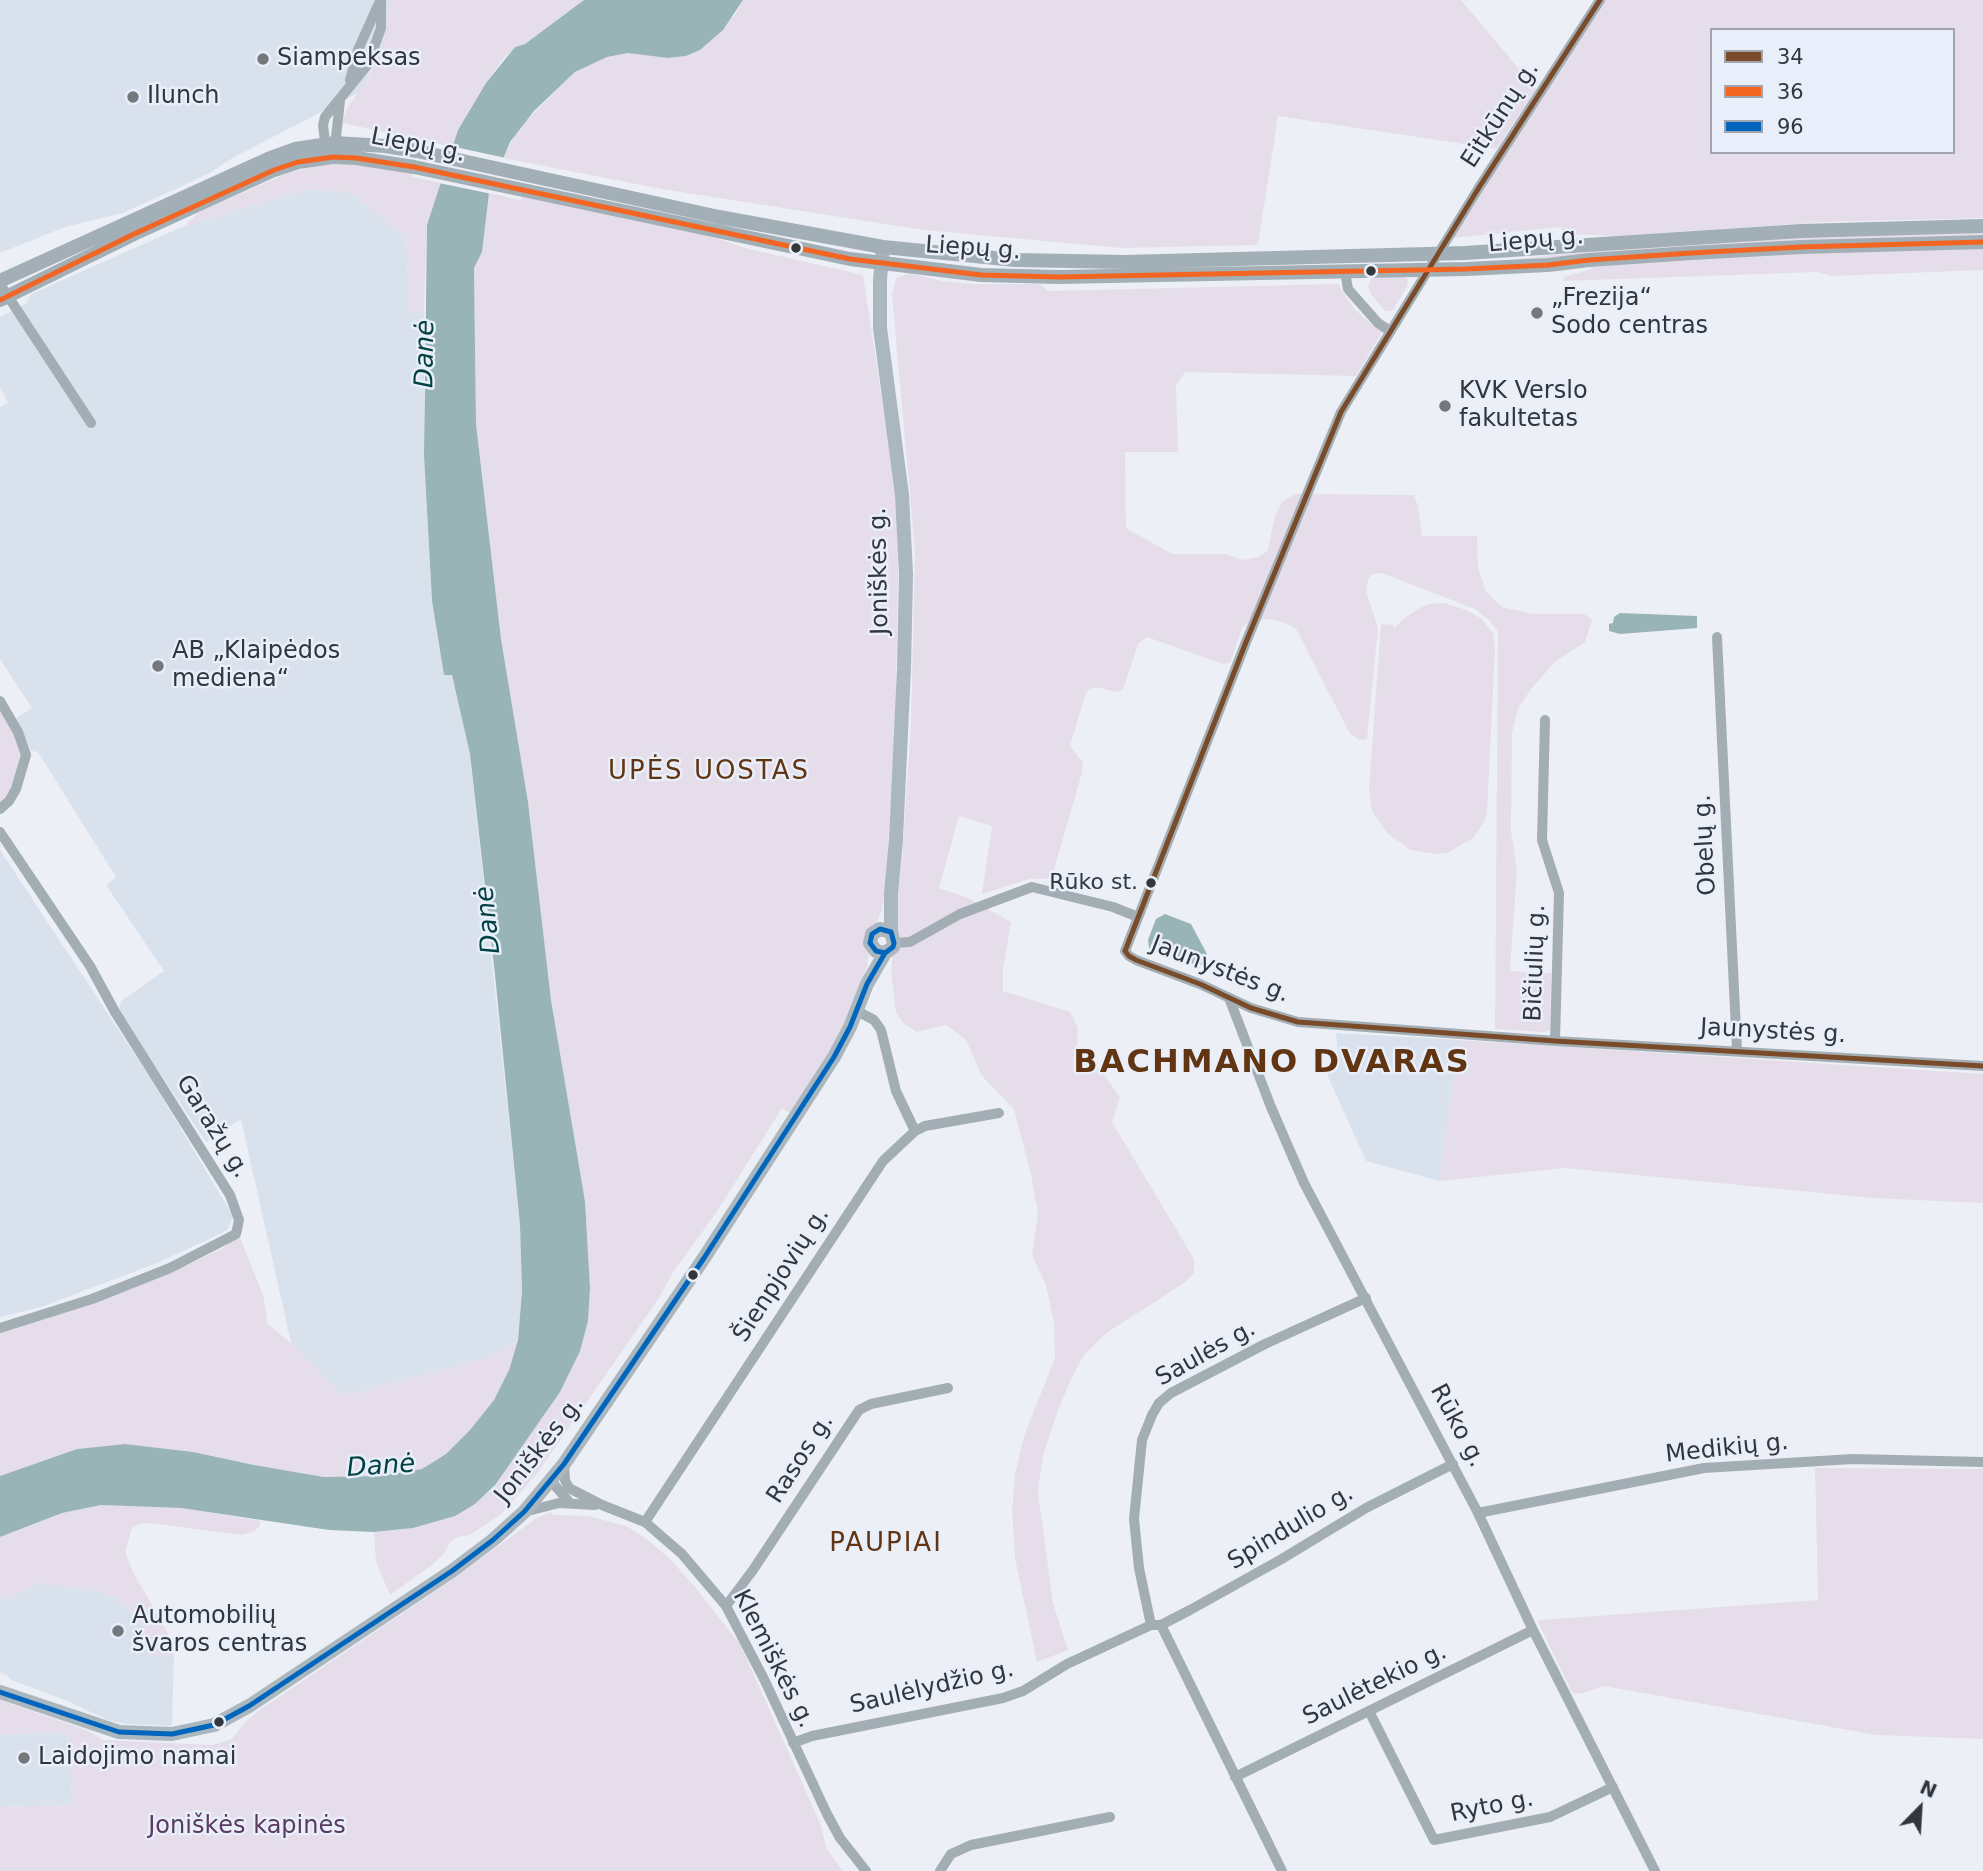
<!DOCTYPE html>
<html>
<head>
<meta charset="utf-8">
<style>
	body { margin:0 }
	#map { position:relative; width:1983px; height:1871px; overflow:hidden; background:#ecf0f6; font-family:"DejaVu Sans",sans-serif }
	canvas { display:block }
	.legend { position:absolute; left:1710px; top:28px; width:245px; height:126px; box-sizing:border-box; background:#e8effa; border:2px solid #a0a5ad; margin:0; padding:9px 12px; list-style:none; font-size:21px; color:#33363a }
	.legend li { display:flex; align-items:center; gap:14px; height:35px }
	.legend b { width:35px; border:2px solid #a0a5ad }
	.north { position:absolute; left:1885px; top:1773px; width:70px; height:70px; -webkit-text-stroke:5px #e8effa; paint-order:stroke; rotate:24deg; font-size:19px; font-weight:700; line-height:28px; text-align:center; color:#33363a }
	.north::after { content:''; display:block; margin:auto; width:24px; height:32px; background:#33363a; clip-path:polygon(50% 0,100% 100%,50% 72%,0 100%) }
</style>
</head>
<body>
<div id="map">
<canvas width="1983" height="1871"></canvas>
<ul class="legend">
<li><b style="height:9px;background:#7a4b2a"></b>34</li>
<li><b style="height:9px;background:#f26522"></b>36</li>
<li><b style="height:9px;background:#0065bd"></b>96</li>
</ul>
<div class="north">N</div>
</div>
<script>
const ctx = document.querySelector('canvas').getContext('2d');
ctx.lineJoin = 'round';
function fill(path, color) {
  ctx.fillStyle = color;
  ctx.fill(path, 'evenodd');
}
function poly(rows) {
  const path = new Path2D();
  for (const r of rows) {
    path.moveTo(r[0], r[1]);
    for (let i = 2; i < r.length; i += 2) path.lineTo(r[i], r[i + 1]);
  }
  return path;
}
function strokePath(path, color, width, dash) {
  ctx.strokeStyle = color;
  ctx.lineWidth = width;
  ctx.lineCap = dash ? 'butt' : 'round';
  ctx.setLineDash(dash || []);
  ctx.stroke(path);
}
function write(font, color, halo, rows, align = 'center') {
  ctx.font = font + ' "DejaVu Sans",sans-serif';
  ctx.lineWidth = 5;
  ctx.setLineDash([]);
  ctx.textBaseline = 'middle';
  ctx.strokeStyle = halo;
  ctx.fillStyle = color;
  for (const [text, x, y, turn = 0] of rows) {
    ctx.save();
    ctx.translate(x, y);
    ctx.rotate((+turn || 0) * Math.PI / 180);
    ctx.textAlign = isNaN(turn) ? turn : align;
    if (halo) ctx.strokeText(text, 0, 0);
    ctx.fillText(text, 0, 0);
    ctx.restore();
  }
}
fill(poly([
	[0,0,391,0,381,51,360,92,234,157,208,174,123,213,65,227,0,253],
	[307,189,352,193,406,237,410,313,424,311,424,455,432,601,444,675,452,675,470,754,520,1225,522,1291,518,1340,494,1356,343,1396,291,1343,241,1119,206,1142,118,1011,121,1001,164,971,106,885,116,877,38,752,31,751,16,718,32,708,0,659,0,407,8,403,0,387,0,317,27,303,31,294,184,226],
	[0,850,151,1079,233,1216,228,1229,222,1233,157,1263,41,1307,0,1317],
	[1336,1033,1459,1040,1439,1181,1366,1161,1325,1070,1338,1052],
	[41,1583,101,1591,116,1598,128,1608,140,1623,145,1637,148,1656,174,1656,172,1726,126,1724,108,1720,65,1700,11,1680,7,1675,0,1672,0,1598,10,1597],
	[61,1732,68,1736,70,1741,72,1805,0,1807,0,1735]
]), '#d9e1ed');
fill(poly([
	[391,0,584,0,525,44,515,47,503,59,486,83,458,130,453,147,342,123,346,110,369,76,381,51],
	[743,0,1461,0,1536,89,1497,149,1278,116,1258,245,1122,248,923,230,662,189,503,158,518,129,575,72,607,57,628,53,668,58,686,56,700,50,734,16],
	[1605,0,1983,0,1983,218,1823,222,1615,236,1563,234,1561,227,1453,238,1505,154],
	[1712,30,1953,30,1953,152,1712,152],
	[362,164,413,172,412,177,442,183,427,225,424,311,410,313,406,237,352,193,307,189,184,226,199,212,290,172,325,165],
	[489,193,521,200,522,197,698,232,745,248,863,275,889,445,899,530,895,737,886,878,882,910,866,946,869,954,867,967,851,1012,839,1036,791,1114,782,1108,716,1213,673,1272,659,1298,536,1475,500,1515,470,1535,457,1537,450,1542,444,1554,432,1565,390,1595,376,1562,374,1532,413,1528,475,1504,496,1485,560,1392,588,1321,590,1288,585,1201,551,1000,528,802,501,639,476,424,474,268,482,252],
	[1983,231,1983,235,1789,241,1488,262,1583,252,1831,234],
	[1983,248,1983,270,1833,276,1816,272,1563,281,1564,277,1591,269,1592,265,1799,251],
	[909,273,942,281,974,284,1039,284,1049,291,1338,284,1352,306,1365,319,1382,332,1356,376,1185,372,1176,386,1178,452,1125,452,1126,528,1172,554,1226,554,1243,560,1259,557,1268,550,1274,519,1282,502,1295,494,1414,495,1418,506,1422,536,1477,536,1478,567,1486,592,1502,607,1533,614,1584,614,1592,620,1585,642,1555,662,1531,689,1518,708,1512,733,1511,831,1517,870,1510,971,1551,973,1550,1030,1544,1032,1495,1029,1498,632,1489,620,1475,609,1382,573,1372,574,1368,579,1366,591,1378,628,1367,739,1360,740,1350,734,1296,629,1285,623,1268,619,1249,621,1242,628,1230,663,1223,664,1147,637,1138,644,1123,690,1117,692,1096,687,1089,689,1086,693,1070,746,1083,763,1082,773,1052,876,1045,879,1029,879,982,894,992,826,959,816,939,888,968,898,1011,922,1003,969,1003,991,1070,1012,1078,1028,1077,1046,1081,1058,1102,1071,1120,1098,1112,1122,1194,1259,1194,1273,1184,1283,1105,1334,1084,1355,1071,1379,1057,1413,1043,1456,1038,1492,1053,1603,1068,1650,1037,1662,1015,1558,1012,1511,1015,1474,1024,1436,1055,1358,1054,1324,1046,1285,1032,1255,1038,1213,1031,1175,1014,1109,982,1076,966,1040,946,1025,917,1032,903,1023,896,1013,891,972,903,845,911,723,915,550,892,296,896,278],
	[1405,276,1408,280,1407,287,1392,311,1385,311,1370,293,1368,286,1371,278],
	[1444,603,1466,610,1482,619,1493,633,1495,649,1487,813,1484,822,1473,838,1447,853,1435,854,1411,850,1387,833,1372,811,1369,789,1381,624,1394,625,1394,629,1403,619,1418,609,1429,604],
	[2,711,23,751,14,785,0,803,0,713],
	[1459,1040,1983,1074,1983,1203,1872,1198,1565,1168,1439,1181],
	[239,1235,263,1295,268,1324,291,1343,343,1396,494,1356,518,1340,509,1370,494,1400,470,1430,446,1454,422,1469,381,1476,324,1477,254,1465,193,1452,125,1444,77,1449,0,1476,0,1333,67,1312,102,1296,188,1265,223,1248],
	[1815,1468,1983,1469,1983,1739,1876,1735,1604,1686,1583,1693,1575,1694,1572,1692,1538,1622,1540,1620,1818,1600],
	[101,1505,181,1508,261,1521,258,1528,252,1532,242,1535,150,1523,139,1524,132,1528,125,1552,133,1572,167,1631,174,1656,148,1656,145,1637,140,1623,128,1608,116,1598,101,1591,41,1583,10,1597,0,1598,0,1537,62,1513],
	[552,1512,553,1515,588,1516,626,1526,644,1537,669,1558,695,1587,740,1644,821,1825,826,1848,843,1871,0,1871,0,1807,72,1805,70,1741,68,1736,61,1732,0,1735,0,1700,86,1730,104,1740,213,1745,232,1739,243,1724,258,1711,452,1580,538,1517]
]), '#e5ddea');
fill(poly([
	[584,0,743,0,723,30,700,50,686,56,668,58,628,53,607,57,575,72,534,111,510,142,489,193,482,252,474,268,476,424,501,639,528,802,551,1000,585,1201,590,1288,588,1321,580,1351,560,1392,496,1484,475,1504,455,1516,413,1528,374,1532,329,1530,181,1508,101,1505,62,1513,0,1537,0,1476,77,1449,125,1444,193,1452,254,1465,324,1477,381,1476,422,1469,446,1454,470,1430,494,1400,509,1370,518,1340,522,1291,520,1225,495,975,470,754,452,675,444,675,432,601,424,455,427,225,458,130,486,83,515,47,525,44],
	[1620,613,1697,616,1697,628,1620,634,1609,631,1609,624,1613,623,1614,617],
	[1165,914,1191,924,1207,954,1202,965,1183,962,1149,948,1148,940,1156,919]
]), '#99b4b6');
fill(poly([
	[450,146,506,158,492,194,439,183]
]), '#ecf0f6');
strokePath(poly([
	[1600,0,1478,189,1341,412,1246,642,1125,951,1129,956,1136,960,1200,984,1251,1008,1298,1022,1555,1041,1983,1066],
	[350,80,358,50,379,3],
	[335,146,340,101],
	[326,150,323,125,325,117,368,64,381,28,381,0],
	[1345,272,1348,289,1378,323,1390,331],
	[0,284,91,423],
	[1717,637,1737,1051],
	[0,701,18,732,26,755,16,789,9,801,0,809],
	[1545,720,1542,840,1559,893,1555,1041],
	[0,832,90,966,115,1012,230,1195,239,1220,236,1234,170,1268,92,1299,0,1328],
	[894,943,910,942,960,914,1032,887,1113,907,1138,917],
	[1229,998,1271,1107,1304,1183,1478,1513,1533,1630,1655,1871],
	[857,1011,874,1020,881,1030,896,1091,915,1131],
	[564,1464,565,1480,569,1488,602,1505,645,1522,682,1554,726,1606,765,1681,827,1814,840,1838,866,1871],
	[551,1481,570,1503],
	[524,1512,559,1503,595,1505],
	[1478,1513,1704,1468,1853,1459,1983,1462],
	[645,1522,883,1161,915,1131,925,1126,999,1113],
	[726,1606,753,1570,859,1410,871,1404,948,1388],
	[1151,1625,1139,1568,1134,1519,1142,1440,1152,1415,1159,1403,1171,1393,1265,1344,1366,1298],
	[1161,1625,1282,1871],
	[1369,1711,1434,1840,1550,1817,1613,1787],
	[793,1743,812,1736,1003,1698,1023,1691,1067,1664,1151,1625,1161,1625,1190,1610,1280,1560,1366,1508,1453,1464],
	[1235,1777,1533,1630],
	[940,1871,951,1854,971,1845,1110,1817]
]), '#a3aeb4', 10);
strokePath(poly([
	[883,247,880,280,880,328,902,495,906,574,904,668,896,839,891,894,891,932],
	[0,1692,119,1732,172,1734,214,1725,249,1706,452,1571,493,1540,524,1512,564,1464,704,1258,834,1057,850,1027,867,984,885,953,893,947,894,943,891,932,880,929,872,934,870,943,876,951,885,953]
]), '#abb7be', 14);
strokePath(poly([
	[0,281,270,158,295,149,335,143,385,146,417,151,719,217,883,247,1015,260,1124,262,1465,253,1801,231,1983,226],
	[0,300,134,234,274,170,298,162,333,157,356,158,414,167,850,259,981,275,1059,277,1466,269,1548,265,1589,260,1691,253,1801,247,1983,242]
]), '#a3afb6', 14);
strokePath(poly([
	[1600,0,1478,189,1341,412,1246,642,1125,951,1129,956,1136,960,1200,984,1251,1008,1298,1022,1555,1041,1983,1066]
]), '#7a4b2a', 5);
strokePath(poly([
	[0,300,134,234,274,170,298,162,333,157,356,158,414,167,850,259,981,275,1059,277,1466,269,1548,265,1589,260,1691,253,1801,247,1983,242]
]), '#f26522', 5);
strokePath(poly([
	[0,1692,119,1732,172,1734,214,1725,249,1706,452,1571,493,1540,524,1512,564,1464,704,1258,834,1057,850,1027,867,984,885,953,893,947,894,943,891,932,880,929,872,934,870,943,876,951,885,953]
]), '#0065bd', 5);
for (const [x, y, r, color] of [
	[263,59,7,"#74777c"],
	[133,97,7,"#74777c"],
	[796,248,6,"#33363a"],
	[1371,271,6,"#33363a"],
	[1537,313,7,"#74777c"],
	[1445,406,7,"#74777c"],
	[158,666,7,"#74777c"],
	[1151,883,6,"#33363a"],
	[693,1275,6,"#33363a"],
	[118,1631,7,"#74777c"],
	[219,1722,6,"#33363a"],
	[24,1758,7,"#74777c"]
]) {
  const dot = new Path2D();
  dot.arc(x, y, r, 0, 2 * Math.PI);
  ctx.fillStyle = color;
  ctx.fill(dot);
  strokePath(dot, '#e8effa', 2.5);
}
write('22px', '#33363a', '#e8effa', [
	["Rūko st.",1138,883]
], 'right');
write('24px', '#33363a', '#e8effa', [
	["Siampeksas",277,59],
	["Ilunch",147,97],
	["„Frezija“",1551,299],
	["Sodo centras",1551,327],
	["KVK Verslo",1459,392],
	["fakultetas",1459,420],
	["AB „Klaipėdos",172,652],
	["mediena“",172,680],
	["Automobilių",132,1617],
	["švaros centras",132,1645],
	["Laidojimo namai",38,1758]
], 'left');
write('24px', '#33363a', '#e8effa', [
	["Eitkūnų g.",1501,115,-57],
	["Liepų g.",418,146,11],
	["Liepų g.",1536,241,-5],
	["Liepų g.",973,249,4],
	["Joniškės g.",880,571,-91],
	["Obelų g.",1706,845,-93],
	["Bičiulių g.",1536,963,-88],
	["Jaunystės g.",1220,970,21],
	["Jaunystės g.",1773,1032,3],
	["Garažų g.",212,1127,58],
	["Šienpjovių g.",782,1275,-57],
	["Saulės g.",1206,1354,-29],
	["Rūko g.",1457,1426,62],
	["Medikių g.",1727,1449,-6],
	["Joniškės g.",540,1450,-52],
	["Rasos g.",801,1459,-57],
	["Spindulio g.",1291,1528,-31],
	["Klemiškės g.",773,1659,63],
	["Saulėtekio g.",1375,1685,-26],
	["Saulėlydžio g.",932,1688,-13],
	["Ryto g.",1492,1807,-11]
]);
write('24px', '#5a3a5f', '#e8effa', [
	["Joniškės kapinės",247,1827]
]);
write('italic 26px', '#024143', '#e8effa', [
	["Danė",426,354,-89],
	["Danė",489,920,-96],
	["Danė",381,1467,-4]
]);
ctx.letterSpacing = '2px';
write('26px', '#623512', '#e8effa', [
	["UPĖS UOSTAS",709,772],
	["PAUPIAI",886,1544]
]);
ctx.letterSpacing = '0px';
ctx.letterSpacing = '2px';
write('bold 32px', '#623512', '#e8effa', [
	["BACHMANO DVARAS",1272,1064]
]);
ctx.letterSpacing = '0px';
</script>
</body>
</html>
